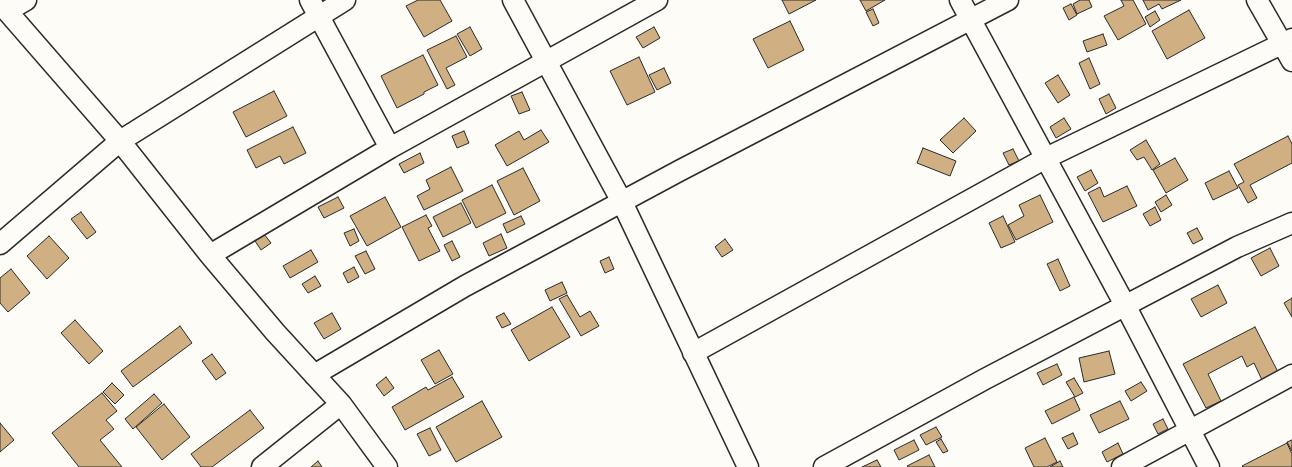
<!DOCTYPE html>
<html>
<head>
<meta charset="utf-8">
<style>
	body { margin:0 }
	canvas { display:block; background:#fdfcf7 }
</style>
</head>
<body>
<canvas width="1292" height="467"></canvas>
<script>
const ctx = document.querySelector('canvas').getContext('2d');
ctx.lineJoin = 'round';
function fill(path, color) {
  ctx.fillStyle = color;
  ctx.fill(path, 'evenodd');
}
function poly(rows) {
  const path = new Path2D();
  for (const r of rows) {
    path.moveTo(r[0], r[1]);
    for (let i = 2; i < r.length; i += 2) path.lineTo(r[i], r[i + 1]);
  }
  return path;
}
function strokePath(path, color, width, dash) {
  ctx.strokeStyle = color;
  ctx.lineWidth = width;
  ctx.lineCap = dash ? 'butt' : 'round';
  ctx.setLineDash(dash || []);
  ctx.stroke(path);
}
const building = poly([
	[418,0,440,0,452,21,424,37,406,6,418,0],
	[782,0,816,0,789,14,782,0],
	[860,0,885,0,866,11,860,0],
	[1080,0,1089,0,1092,7,1077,14,1073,4,1080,0],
	[1121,0,1133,0,1146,24,1118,40,1104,16,1124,6,1121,0],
	[1143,0,1181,0,1162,9,1159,4,1148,10,1143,0],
	[1071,4,1077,15,1069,20,1063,8,1071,4],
	[873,9,879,23,873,26,866,12,873,9],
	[1189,10,1205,38,1167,59,1152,31,1189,10],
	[1155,11,1160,20,1150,27,1145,17,1155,11],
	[790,21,804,50,768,68,753,39,790,21],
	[470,27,482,49,470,56,457,34,470,27],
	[654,27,660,38,643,48,636,37,654,27],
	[1103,34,1107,45,1087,52,1083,41,1103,34],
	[456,36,467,57,446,68,455,85,447,89,427,50,456,36],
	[423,55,438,85,424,92,424,94,397,108,381,76,423,55],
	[639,57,655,92,627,105,610,71,639,57],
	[1089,58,1100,84,1090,89,1079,63,1089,58],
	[664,68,671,83,657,90,649,75,664,68],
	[1058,75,1070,95,1058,103,1045,83,1058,75],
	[274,91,287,116,246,137,233,112,274,91],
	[522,92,530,110,519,114,511,96,522,92],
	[1109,94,1116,108,1106,114,1099,99,1109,94],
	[964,118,976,131,953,153,940,140,964,118],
	[1064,118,1071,129,1056,138,1050,127,1064,118],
	[293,127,306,153,284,164,280,156,256,168,247,150,293,127],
	[541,130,549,142,507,166,495,145,519,131,524,140,541,130],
	[464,131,469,143,457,148,452,136,464,131],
	[1288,136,1292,144,1292,163,1250,185,1257,198,1248,203,1238,185,1244,182,1234,164,1288,136],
	[1146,140,1160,164,1152,170,1144,157,1137,160,1130,150,1146,140],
	[923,148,956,161,950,176,917,163,923,148],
	[1013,149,1019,161,1009,165,1003,153,1013,149],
	[420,153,424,163,404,173,399,164,420,153],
	[1175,158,1188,180,1166,193,1153,170,1175,158],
	[451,167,463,191,424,210,417,196,430,189,426,180,451,167],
	[523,168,540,201,514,215,497,181,523,168],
	[1091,170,1098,183,1085,191,1077,177,1091,170],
	[1229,171,1238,188,1213,200,1205,183,1229,171],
	[492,185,506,213,476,228,462,200,492,185],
	[1127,186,1137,206,1103,222,1088,193,1100,187,1104,197,1127,186],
	[1040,195,1053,222,1016,240,1008,225,1024,216,1019,205,1040,195],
	[1166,195,1172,205,1161,212,1155,202,1166,195],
	[338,197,344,208,324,218,318,207,338,197],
	[385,197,401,227,367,246,350,216,385,197],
	[461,203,471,223,443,237,433,217,461,203],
	[1155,207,1161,220,1150,226,1143,214,1155,207],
	[81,212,96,232,87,239,71,219,81,212],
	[426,215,432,226,428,228,440,251,419,261,402,227,426,215],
	[521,216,525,224,507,233,503,224,521,216],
	[1003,216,1015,242,1001,248,989,223,1003,216],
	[1197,228,1203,239,1193,244,1187,233,1197,228],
	[354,229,359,241,350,246,344,233,354,229],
	[264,234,271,243,261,250,255,241,264,234],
	[501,234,507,248,489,256,483,243,501,234],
	[49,236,69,258,47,279,27,256,49,236],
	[725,239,733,250,722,257,715,247,725,239],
	[452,241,460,257,452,261,444,245,452,241],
	[1270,248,1279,266,1261,276,1251,258,1270,248],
	[311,250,318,262,290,278,283,266,311,250],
	[366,251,375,269,365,274,355,256,366,251],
	[609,257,614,269,605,273,600,261,609,257],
	[1058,259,1070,286,1060,291,1047,264,1058,259],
	[354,267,359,277,348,283,343,273,354,267],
	[11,269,30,293,8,312,0,303,0,278,11,269],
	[315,276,321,286,308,293,302,284,315,276],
	[562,282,567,293,550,301,545,290,562,282],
	[1218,285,1227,303,1201,317,1191,299,1218,285],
	[567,295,580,317,590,311,599,326,581,336,559,299,567,295],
	[1292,298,1292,317,1284,303,1292,298],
	[552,307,570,337,529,361,511,330,552,307],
	[332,313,341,329,324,339,314,323,332,313],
	[504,313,511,324,502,328,496,317,504,313],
	[75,320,103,351,89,364,61,333,75,320],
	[180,326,192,343,133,387,121,371,180,326],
	[1255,327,1278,372,1262,380,1254,363,1247,367,1242,356,1208,374,1221,401,1206,408,1183,364,1255,327],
	[439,350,453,374,435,384,421,360,439,350],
	[1109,351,1115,374,1084,382,1079,358,1109,351],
	[212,354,226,373,216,380,202,361,212,354],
	[1057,364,1062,375,1043,385,1037,373,1057,364],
	[386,377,394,388,384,396,376,385,386,377],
	[452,377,464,397,405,430,392,407,426,387,428,390,452,377],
	[1074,378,1083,393,1075,397,1066,382,1074,378],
	[1141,382,1147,391,1131,401,1125,391,1141,382],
	[112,383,124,395,115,404,103,392,112,383],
	[102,393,117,411,106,420,114,429,100,440,122,467,79,467,52,433,102,393],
	[154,394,162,403,133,429,125,419,154,394],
	[1074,397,1080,410,1052,424,1045,411,1074,397],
	[482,401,502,437,456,462,436,427,482,401],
	[1120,401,1129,419,1099,433,1090,415,1120,401],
	[164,404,190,437,162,460,136,427,164,404],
	[250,410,264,428,212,467,201,467,191,454,250,410],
	[1163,419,1168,429,1158,434,1153,424,1163,419],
	[0,423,14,440,0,452,0,423],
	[936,427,942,437,926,445,920,435,936,427],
	[430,428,441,450,429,456,417,434,430,428],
	[1073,433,1078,444,1068,449,1062,438,1073,433],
	[1045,438,1057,462,1047,467,1034,467,1025,448,1045,438],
	[941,439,948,451,943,453,936,442,941,439],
	[914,440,919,450,899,460,894,450,914,440],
	[1292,440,1292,451,1287,442,1292,440],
	[1118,443,1123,454,1107,462,1102,452,1118,443],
	[1287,443,1292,454,1292,467,1243,467,1242,466,1287,443],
	[929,455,935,467,908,467,907,466,929,455],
	[877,460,881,467,862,467,877,460],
	[318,461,322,467,311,467,318,461],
	[1060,461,1063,467,1050,467,1060,461]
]);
fill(building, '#d0af83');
strokePath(building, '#2b2b2b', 1);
const minor = poly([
	[310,0,390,148],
	[513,0,622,202,748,467],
	[960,0,1125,305,1209,467],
	[1257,0,1292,61],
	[0,3,120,141,210,255,275,332,341,404,387,467],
	[7,11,26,0],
	[0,244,120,141,345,0],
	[210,255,390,148,657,0],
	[693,353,1046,158,1292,39],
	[314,375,465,286,679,171,1008,0],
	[262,467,341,404],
	[824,467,985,379,1237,247,1292,223],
	[1122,467,1292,375]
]);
strokePath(minor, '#2b2b2b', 23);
strokePath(minor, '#fdfcf7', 20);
</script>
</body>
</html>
